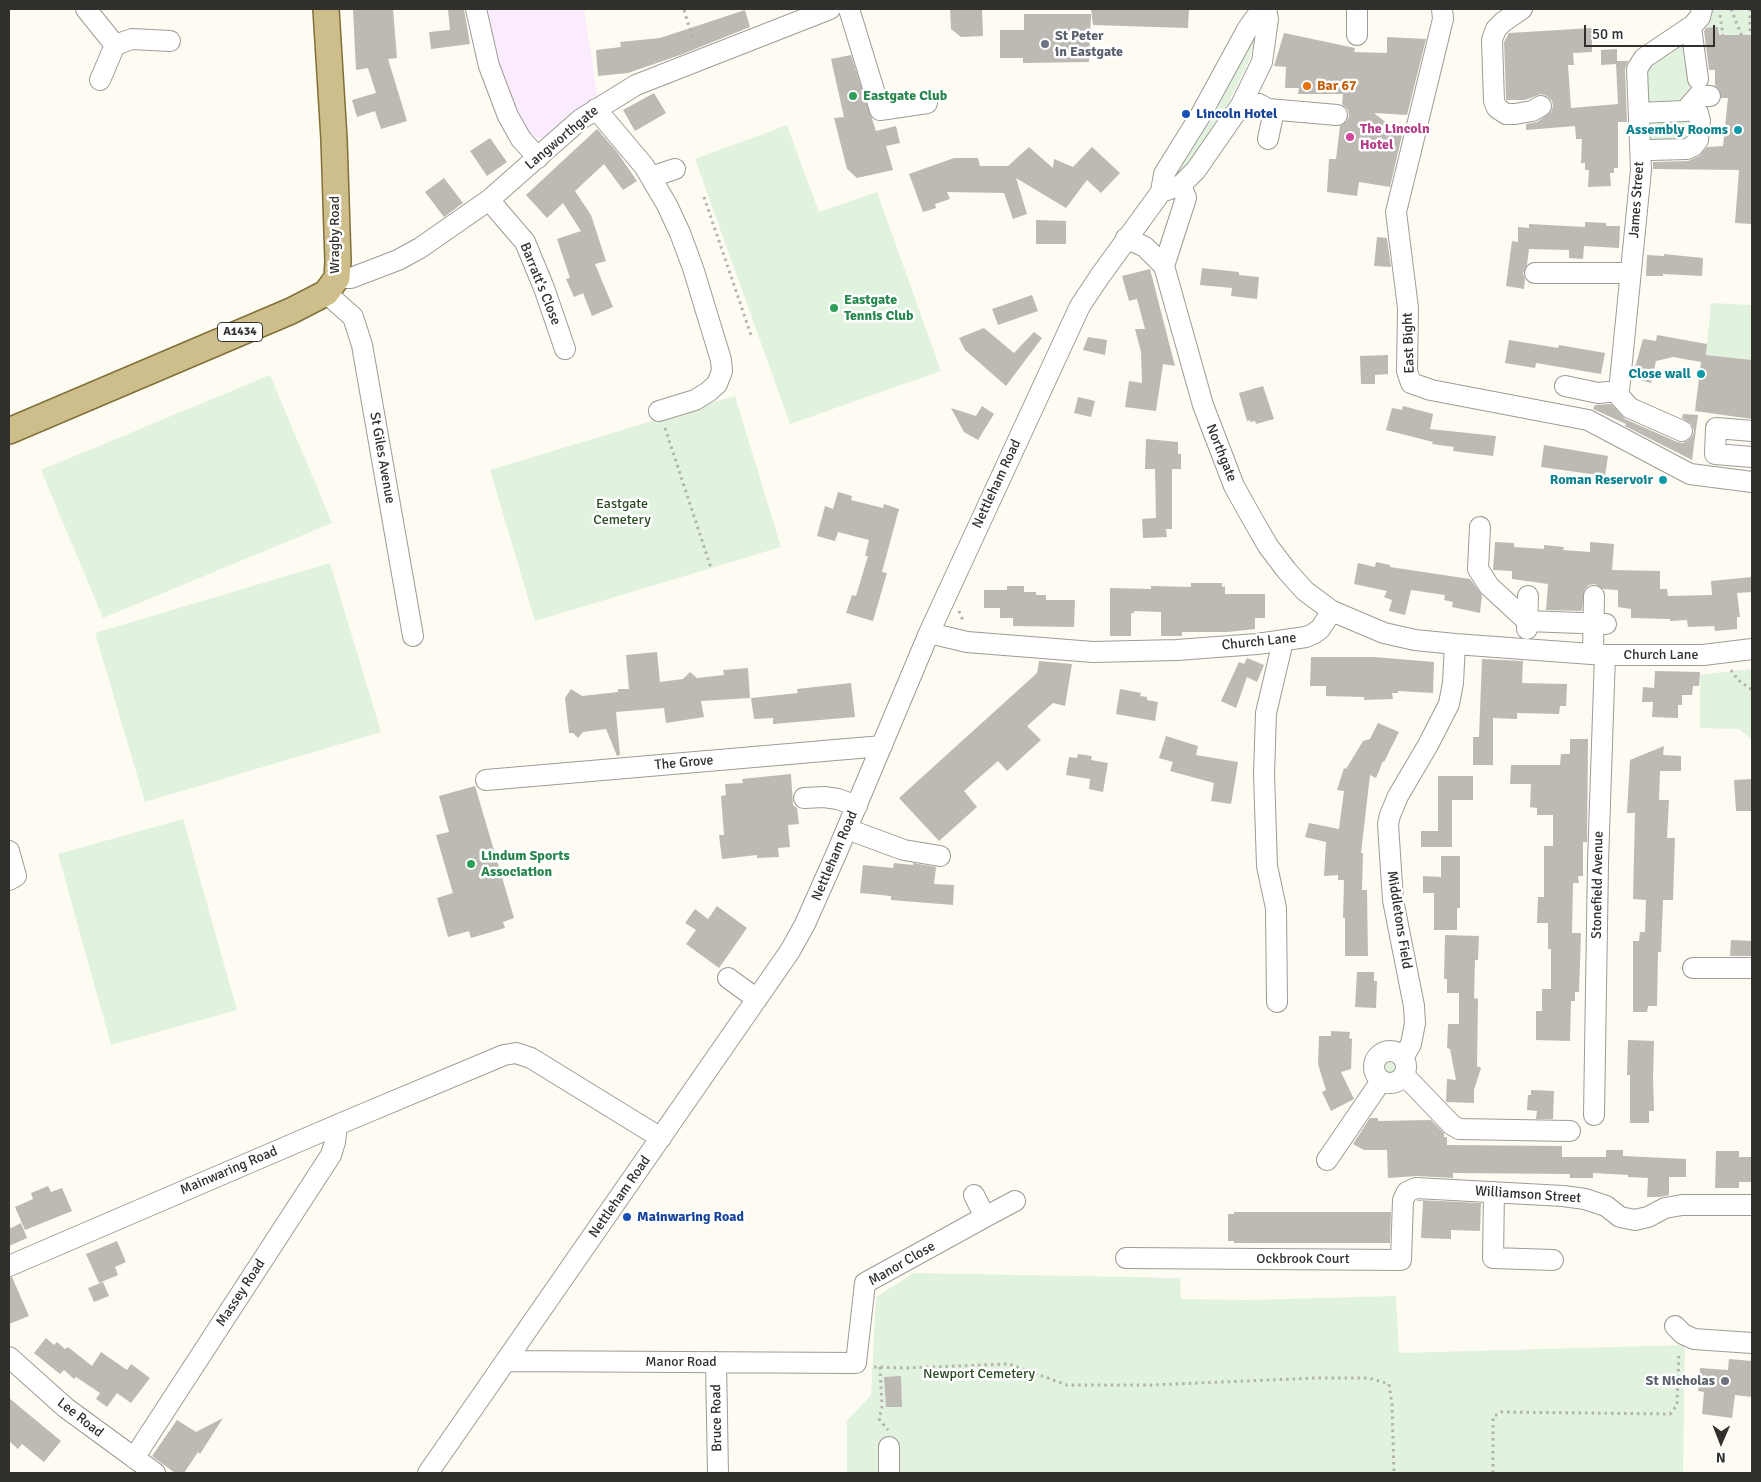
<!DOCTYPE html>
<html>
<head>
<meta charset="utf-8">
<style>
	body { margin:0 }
	#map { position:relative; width:1761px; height:1482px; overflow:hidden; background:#fefbf3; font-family:Signika,sans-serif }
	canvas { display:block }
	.frame { position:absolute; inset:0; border:10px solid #31302d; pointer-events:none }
	.north { position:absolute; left:1696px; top:1417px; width:50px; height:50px; -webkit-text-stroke:4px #fff; paint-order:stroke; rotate:181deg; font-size:14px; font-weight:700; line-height:20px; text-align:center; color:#31302d }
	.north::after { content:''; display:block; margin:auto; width:18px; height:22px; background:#31302d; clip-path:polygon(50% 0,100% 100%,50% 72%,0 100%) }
	.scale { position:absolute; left:1584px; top:25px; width:131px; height:22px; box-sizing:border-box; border:2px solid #31302d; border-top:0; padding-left:6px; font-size:15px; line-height:18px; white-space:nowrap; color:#31302d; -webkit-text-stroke:4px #fff; paint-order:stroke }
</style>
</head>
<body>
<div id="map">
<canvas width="1761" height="1482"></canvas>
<div class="frame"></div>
<div class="north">N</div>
<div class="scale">50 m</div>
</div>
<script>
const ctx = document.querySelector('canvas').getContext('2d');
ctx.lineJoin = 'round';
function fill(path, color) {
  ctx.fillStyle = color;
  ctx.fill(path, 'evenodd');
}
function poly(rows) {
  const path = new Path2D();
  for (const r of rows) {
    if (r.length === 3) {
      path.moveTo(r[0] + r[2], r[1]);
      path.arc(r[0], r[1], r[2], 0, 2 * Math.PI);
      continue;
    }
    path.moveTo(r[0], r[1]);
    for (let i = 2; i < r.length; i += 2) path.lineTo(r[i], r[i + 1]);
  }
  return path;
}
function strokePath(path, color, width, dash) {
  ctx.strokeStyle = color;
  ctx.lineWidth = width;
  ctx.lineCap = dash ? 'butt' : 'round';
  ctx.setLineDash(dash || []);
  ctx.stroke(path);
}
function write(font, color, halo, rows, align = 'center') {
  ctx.font = font + ' Signika,sans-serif';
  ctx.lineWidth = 5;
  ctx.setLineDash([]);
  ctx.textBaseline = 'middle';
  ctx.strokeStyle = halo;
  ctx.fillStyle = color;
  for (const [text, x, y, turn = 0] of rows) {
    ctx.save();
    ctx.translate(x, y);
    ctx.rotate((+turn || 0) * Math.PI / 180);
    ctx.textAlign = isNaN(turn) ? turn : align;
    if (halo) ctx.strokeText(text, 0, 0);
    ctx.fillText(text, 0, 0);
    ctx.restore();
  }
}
fill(poly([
	[483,9,584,9,598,102,546,137,538,138,526,133,501,83]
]), '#faebfe');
fill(poly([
	[1713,9,1752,9,1752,35,1746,35,1728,41,1727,34,1719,35,1718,27,1700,29,1709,18],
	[1261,19,1248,63,1227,105,1190,164,1172,185,1167,183],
	[1684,39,1690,89,1679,106,1645,107,1645,67],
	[1689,116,1696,128,1683,143,1647,144,1646,118],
	[787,125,819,212,877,192,941,371,790,424,695,159],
	[1711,303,1752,305,1752,360,1706,355],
	[270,375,332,523,103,618,41,470],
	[735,396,781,547,535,621,490,470],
	[330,563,381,732,145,802,95,633],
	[1752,669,1752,740,1739,729,1700,728,1700,675],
	[183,819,237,1010,111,1045,58,854],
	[1389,1067,11],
	[914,1273,1180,1278,1181,1299,1247,1300,1396,1296,1399,1353,1685,1345,1683,1473,847,1473,847,1421,871,1395,876,1297]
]), '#e1f3de');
fill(poly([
	[353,9,393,9,397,58,388,59,407,121,381,129,375,111,357,117,352,100,376,93,368,68,356,70],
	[448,9,464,9,470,44,431,49,429,32,450,30],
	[950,9,982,9,983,36,961,37,951,29],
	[1091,9,1189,9,1188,28,1093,25],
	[745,10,750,27,680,55,628,73,598,76,596,50,621,47,620,42,660,38],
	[1024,14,1091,14,1089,62,1023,63,1023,58,1000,58,1000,30,1024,30],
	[1718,27,1719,35,1752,35,1752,224,1735,223,1739,170,1653,169,1653,162,1688,161,1699,156,1707,147,1723,146,1728,98,1721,98,1720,91,1715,85,1715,70,1709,70,1704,31,1706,28],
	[1592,28,1592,52,1573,53,1574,65,1568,65,1571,108,1618,104,1616,64,1601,65,1601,50,1617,49,1617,61,1628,61,1625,69,1627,122,1618,122,1618,168,1614,168,1614,173,1610,173,1611,186,1588,187,1589,170,1585,170,1585,163,1581,163,1582,139,1576,139,1575,126,1526,130,1526,124,1537,122,1551,112,1553,106,1552,101,1547,96,1541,94,1525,100,1506,100,1506,98,1504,42,1509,33],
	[1284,33,1355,48,1354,52,1387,53,1387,37,1426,39,1407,115,1374,113,1402,135,1390,187,1359,182,1357,196,1327,192,1329,159,1336,159,1340,126,1347,121,1349,116,1348,110,1342,104,1343,94,1298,94,1299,88,1285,88,1286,67,1274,66],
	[851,55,876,131,896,126,900,143,886,146,893,170,857,178,847,169,834,118,844,117,831,59],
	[654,93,666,113,635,131,623,110],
	[597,129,617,152,637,181,623,190,604,164,575,191,591,215,606,261,595,264,613,307,592,316,583,293,574,297,566,279,570,278,557,239,581,231,563,203,547,218,526,195],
	[490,138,507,162,487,176,470,151],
	[1029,147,1053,168,1054,159,1073,167,1092,147,1120,173,1101,193,1087,180,1066,208,1016,178,1027,214,1013,219,1004,193,947,192,950,199,935,204,936,208,923,212,909,174,954,158,978,158,980,166,1008,166],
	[444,178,463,203,444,217,425,192],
	[1036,220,1066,221,1066,244,1036,244],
	[1585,222,1606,223,1606,226,1620,226,1619,248,1584,246,1583,259,1569,258,1569,250,1529,249,1527,265,1523,273,1525,279,1524,289,1506,286,1512,241,1518,242,1518,227,1529,228,1529,224,1585,227],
	[1377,237,1387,238,1391,267,1374,266],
	[1664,254,1703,258,1702,276,1663,274,1663,276,1646,276,1647,255,1664,256],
	[1202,268,1239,272,1239,275,1259,277,1257,299,1231,296,1232,288,1200,285],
	[1150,269,1175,366,1163,364,1156,411,1125,407,1129,381,1142,383,1141,352,1135,329,1145,329,1137,299,1129,301,1122,276],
	[1032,295,1038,311,998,325,992,309],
	[984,328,1014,353,1034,332,1042,338,1006,386,965,350,959,338],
	[1657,335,1707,344,1706,355,1752,360,1752,419,1695,411,1701,362,1673,357,1656,361,1651,383,1632,378,1643,339,1656,341],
	[1088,337,1107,340,1105,355,1083,350],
	[1509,340,1558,348,1559,345,1605,353,1601,374,1536,363,1535,368,1505,363],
	[1388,355,1388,374,1375,375,1375,384,1361,384,1360,356],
	[1263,386,1274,419,1256,424,1255,421,1250,422,1250,420,1247,421,1239,393],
	[1078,397,1095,401,1091,417,1074,413],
	[1611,404,1625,419,1677,442,1683,443,1689,440,1693,435,1694,430,1691,424,1682,418,1683,414,1698,415,1692,460,1625,426,1626,424,1593,409,1595,405],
	[982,406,994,414,978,440,964,432,951,408,976,416],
	[1403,406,1433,414,1430,429,1496,436,1493,456,1453,451,1454,447,1432,444,1433,442,1386,430,1392,408,1402,410],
	[1146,439,1178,442,1178,454,1181,454,1181,469,1172,469,1172,529,1166,529,1167,537,1143,538,1142,519,1156,518,1155,469,1145,469],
	[1544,445,1608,456,1605,476,1541,467],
	[838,492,852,496,851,500,883,508,884,504,899,509,882,572,887,573,873,621,846,613,852,595,856,596,868,556,865,556,869,540,838,532,835,541,817,536,825,506,833,509],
	[1495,542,1514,543,1514,547,1544,549,1544,545,1564,547,1563,550,1590,552,1590,542,1614,544,1612,570,1660,571,1660,589,1667,589,1668,596,1712,595,1711,581,1752,577,1752,592,1737,593,1740,617,1737,617,1737,629,1715,631,1714,626,1688,627,1687,620,1670,621,1670,619,1631,618,1631,609,1618,607,1618,590,1603,589,1595,584,1589,585,1584,590,1582,611,1546,610,1548,584,1512,579,1512,571,1493,570],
	[1376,562,1390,565,1390,567,1470,579,1482,595,1480,613,1452,607,1453,602,1444,600,1445,595,1411,590,1405,615,1389,611,1392,600,1384,597,1387,591,1354,584,1358,563,1375,567],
	[1191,583,1222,583,1222,587,1225,586,1225,594,1265,594,1265,618,1255,618,1255,629,1228,632,1182,632,1182,636,1161,636,1161,612,1134,611,1134,613,1131,613,1131,636,1110,636,1110,588,1151,589,1151,586,1191,587],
	[1007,586,1024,586,1024,592,1036,592,1036,595,1046,595,1046,600,1075,600,1074,627,1013,626,1013,618,1000,618,1000,608,984,608,984,590,1007,590],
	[657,652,660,682,683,679,690,672,697,678,724,675,723,670,748,668,750,698,701,701,704,717,666,723,664,708,616,712,620,755,617,756,606,729,583,732,578,738,573,733,569,733,565,698,571,689,582,696,618,692,618,689,629,689,626,655],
	[1311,657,1374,657,1434,662,1433,693,1398,691,1398,693,1392,693,1393,699,1364,700,1364,697,1326,696,1326,686,1310,686],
	[1247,658,1264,665,1257,682,1247,677,1236,708,1221,701,1239,662,1244,664],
	[1482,659,1523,661,1522,683,1567,684,1566,706,1560,706,1559,714,1517,713,1517,719,1493,718,1493,765,1473,765,1473,737,1479,737],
	[1039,661,1072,664,1065,706,1053,703,1027,726,1041,740,1007,771,998,761,964,791,977,807,939,841,899,798,1037,673],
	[1655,671,1700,672,1699,686,1693,686,1692,695,1682,695,1682,705,1678,705,1678,718,1652,717,1653,702,1642,702,1643,687,1654,688],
	[851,683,855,717,773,724,773,718,754,719,751,698,798,693,797,689],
	[1120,689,1141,693,1140,696,1147,697,1147,700,1158,702,1155,721,1116,714],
	[1378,723,1399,732,1384,762,1383,761,1376,778,1370,775,1361,853,1363,853,1362,890,1367,890,1368,956,1345,956,1345,918,1343,918,1344,880,1338,880,1338,875,1324,876,1326,842,1305,837,1309,823,1339,829,1344,791,1337,790,1344,768,1346,769,1363,741,1370,739],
	[1166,736,1198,746,1196,755,1238,762,1231,804,1211,801,1214,783,1170,771,1173,762,1159,758],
	[1570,739,1588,739,1587,842,1583,842,1583,876,1578,876,1579,883,1573,883,1572,933,1581,933,1579,992,1575,992,1575,1001,1571,1001,1570,1041,1536,1040,1536,1011,1542,1011,1542,989,1551,989,1551,949,1548,949,1548,923,1537,923,1538,897,1544,897,1544,846,1553,846,1553,815,1537,815,1537,808,1530,807,1531,784,1510,784,1511,765,1560,765,1561,754,1570,754],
	[1664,746,1663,755,1681,756,1681,771,1660,771,1659,800,1669,800,1667,838,1675,838,1673,900,1663,900,1661,952,1658,952,1657,1006,1648,1006,1647,1012,1633,1012,1633,941,1639,941,1640,932,1645,932,1646,900,1633,899,1635,813,1627,813,1630,760],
	[1078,754,1092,756,1091,760,1108,763,1103,792,1089,789,1090,779,1066,775,1069,757,1077,758],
	[791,774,793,805,797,808,799,824,788,825,790,847,778,848,779,857,757,858,757,855,722,859,719,835,724,835,721,796,726,795,725,784,743,783,742,779],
	[1438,776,1473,776,1473,800,1452,800,1452,847,1421,847,1421,831,1438,831],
	[1752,779,1752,811,1736,811,1734,780],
	[475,786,514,918,503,922,505,928,471,938,469,931,448,937,437,898,453,893,436,835,449,832,439,796],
	[1441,856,1460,856,1460,908,1457,908,1457,930,1434,930,1434,893,1423,893,1423,876,1441,877],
	[894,863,913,865,913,863,936,867,934,884,954,885,953,905,891,900,891,896,860,893,863,865,893,868],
	[717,906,747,928,719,968,686,944,696,930,685,923,695,909,708,919],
	[1445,935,1479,936,1478,960,1475,960,1474,998,1478,999,1477,1066,1481,1068,1474,1090,1474,1103,1446,1102,1447,1079,1456,1080,1450,1049,1447,1048,1448,1024,1459,1024,1459,993,1447,993,1447,979,1444,979],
	[1731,940,1752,941,1752,956,1730,956],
	[1357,972,1374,972,1374,981,1377,981,1376,1008,1355,1007],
	[1331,1031,1350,1032,1349,1038,1352,1039,1351,1069,1341,1072,1354,1099,1331,1111,1322,1092,1326,1090,1318,1064,1319,1036,1331,1036],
	[1628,1040,1654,1041,1653,1078,1654,1111,1649,1111,1649,1123,1630,1123,1630,1075,1627,1075],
	[1531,1090,1554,1091,1553,1119,1536,1119,1537,1111,1527,1110,1528,1095,1531,1095],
	[1370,1118,1378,1118,1378,1121,1431,1120,1444,1133,1444,1137,1447,1137,1447,1145,1562,1146,1562,1157,1606,1157,1606,1150,1623,1150,1623,1156,1686,1159,1686,1177,1669,1177,1669,1195,1660,1197,1647,1197,1648,1178,1628,1177,1628,1175,1593,1173,1593,1178,1570,1178,1570,1174,1453,1173,1453,1178,1417,1176,1388,1178,1387,1150,1364,1150,1353,1144],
	[1716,1151,1739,1151,1739,1157,1752,1157,1752,1182,1739,1182,1739,1188,1715,1188],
	[48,1186,51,1192,62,1188,72,1211,25,1230,15,1207,33,1199,31,1193],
	[1418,1200,1481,1203,1480,1231,1451,1230,1451,1239,1421,1238,1423,1201,1416,1201],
	[1234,1212,1391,1212,1390,1243,1234,1243,1234,1241,1228,1241,1228,1214,1234,1214],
	[21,1223,27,1238,9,1246,9,1229],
	[117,1241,126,1262,115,1267,118,1275,99,1283,86,1254],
	[12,1277,29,1316,9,1324,9,1278],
	[103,1282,109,1296,94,1302,88,1288],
	[46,1338,54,1345,57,1342,65,1349,68,1347,92,1366,101,1352,127,1370,131,1364,150,1378,131,1403,117,1393,107,1407,96,1399,100,1393,76,1377,74,1379,64,1370,60,1374,34,1353],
	[1729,1359,1752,1361,1752,1397,1735,1395,1732,1418,1702,1414,1704,1392,1698,1391,1700,1368,1728,1370],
	[901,1376,902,1407,886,1407,884,1377],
	[9,1398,61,1441,44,1462,22,1444,18,1449,9,1441],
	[223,1418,200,1454,198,1452,184,1473,175,1473,152,1456,177,1420,196,1432]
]), '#bdb9b3');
const minor = poly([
	[86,9,115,45],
	[476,9,489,66,508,116,521,139,538,158],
	[849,9,880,110,927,103],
	[1442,9,1443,19,1396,212,1408,308,1407,371,1411,383,1431,390,1588,420,1690,474,1752,482],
	[1522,9,1503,22,1496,29,1492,40,1494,101,1497,108,1506,114,1515,114,1532,111,1541,106],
	[1691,27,1698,79],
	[1357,35,1357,9],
	[100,80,115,45,132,39,170,41],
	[1259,104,1268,109,1273,115,1268,139],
	[596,109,644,166,667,205,680,233,693,268,721,360,722,371,717,384,708,392,695,400,659,411],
	[1268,109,1337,115],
	[1639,113,1685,111,1698,96,1710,96],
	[1651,150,1687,149,1693,146,1698,140,1700,121,1698,113,1695,110,1685,111],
	[651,177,675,169],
	[1161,192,1181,185,1196,170,1241,105,1262,62,1268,19,1266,9],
	[489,200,525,242,544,288,565,349],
	[1126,238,1145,247,1164,266,1203,405,1234,486,1253,520,1268,546,1287,571,1305,591,1332,611,1384,633,1415,640,1455,644,1605,655,1703,655,1752,649],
	[1164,266,1186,198,1181,185],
	[1535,273,1630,273],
	[337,278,351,278,398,260,420,248,489,200,581,119,636,85,830,9],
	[326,293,353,317,362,345,413,636],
	[1565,386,1598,393,1619,391],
	[1682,431,1630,408,1620,397,1619,391,1641,170,1637,69,1644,58,1693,25,1700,17,1702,9],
	[1752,431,1716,428,1715,454,1752,457],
	[1480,527,1478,569,1489,586,1527,621,1606,624],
	[1527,629,1528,596],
	[929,633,967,642,1093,652,1177,650,1257,644,1306,637,1313,634,1320,629,1332,611],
	[1593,654,1594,596],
	[486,780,882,746],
	[804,798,824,797,838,799,857,806],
	[847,829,904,850,940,856],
	[9,851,16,876,9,880],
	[1693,968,1752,968],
	[728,978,757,999],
	[1277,1002,1276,908,1267,866,1264,774,1266,713,1283,641],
	[1390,1067,16],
	[1403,1058,1411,1044,1415,1023,1414,1006,1393,900,1388,824,1390,815,1398,796,1428,745,1449,704,1453,683,1455,644],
	[1404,1075,1452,1125,1459,1129,1570,1131],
	[1594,1115,1598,863,1605,655],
	[1327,1160,1381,1081],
	[1494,1192,1493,1258,1553,1260],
	[985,1217,1015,1201],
	[1126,1258,1401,1260,1403,1200,1407,1192,1416,1188,1563,1196,1585,1199,1606,1206,1620,1217,1635,1220,1648,1217,1665,1208,1682,1205,1752,1205],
	[9,1266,337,1125,504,1055,516,1053,531,1058,661,1138],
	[1675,1326,1683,1334,1694,1339,1752,1343],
	[9,1357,66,1408,155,1473],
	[506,1361,856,1363,865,1283,985,1217,974,1195],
	[716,1362,718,1473],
	[889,1447,889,1473],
	[134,1458,331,1155,335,1142,337,1125],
	[428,1473,790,951,805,924,837,852,929,633,1080,306,1100,276,1161,192,1164,174,1200,116,1248,28,1262,9]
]);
const major = poly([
	[9,431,291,311,326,293,337,278,338,261,334,139,326,9]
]);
strokePath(minor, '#9f9b95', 22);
strokePath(major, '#807037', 28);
strokePath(poly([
	[1731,9,1743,39],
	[1750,9,1750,33],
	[684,10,694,43],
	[1720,15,1723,35],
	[704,197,751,335],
	[665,428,711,568],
	[959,611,964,623],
	[1731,670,1738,680,1752,690],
	[874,1367,905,1368,1009,1364,1067,1385,1151,1385,1317,1378,1369,1378,1389,1384,1392,1404,1394,1473],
	[880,1367,882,1407,879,1419,888,1430],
	[1493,1473,1493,1417,1501,1412,1670,1414,1677,1405,1679,1352]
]), '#b4b2ac', 3, [2.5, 4]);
strokePath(minor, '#fff', 20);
strokePath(major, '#cdbe8b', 25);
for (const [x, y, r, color] of [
	[1045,44,5,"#6b7280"],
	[1307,86,5,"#e8710a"],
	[853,96,5,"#2e9e5b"],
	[1186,114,5,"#1a4fb4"],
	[1738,130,5,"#0f9aa8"],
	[1350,137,5,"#d1479c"],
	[834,308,5,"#2e9e5b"],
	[1701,374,5,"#0f9aa8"],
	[1663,480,5,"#0f9aa8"],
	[471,864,5,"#2e9e5b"],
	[627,1217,5,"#1a4fb4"],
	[1725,1381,5,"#6b7280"]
]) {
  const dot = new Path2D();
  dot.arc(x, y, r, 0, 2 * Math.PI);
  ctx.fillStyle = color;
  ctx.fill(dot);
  strokePath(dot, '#fff', 2);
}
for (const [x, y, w] of [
	[240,332,45]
]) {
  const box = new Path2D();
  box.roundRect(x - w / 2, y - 9.5, w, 19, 4);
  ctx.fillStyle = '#fff';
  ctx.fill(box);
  strokePath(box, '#31302d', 1);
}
write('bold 12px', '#31302d', null, [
	["A1434",240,332]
]);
write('bold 14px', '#5b616d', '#fff', [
	["St Peter",1055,36],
	["in Eastgate",1055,52],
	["St Nicholas",1715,1381,"right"]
], 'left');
write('bold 14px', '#c56008', '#fff', [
	["Bar 67",1317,86]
], 'left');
write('bold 14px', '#27864d', '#fff', [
	["Eastgate Club",863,96],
	["Eastgate",844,300],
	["Tennis Club",844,316],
	["Lindum Sports",481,856],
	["Association",481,872]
], 'left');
write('bold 14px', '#164399', '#fff', [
	["Lincoln Hotel",1196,114],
	["Mainwaring Road",637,1217]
], 'left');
write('bold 14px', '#b23c85', '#fff', [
	["The Lincoln",1360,129],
	["Hotel",1360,145]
], 'left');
write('bold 14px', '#0d838f', '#fff', [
	["Assembly Rooms",1728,130],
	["Close wall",1691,374],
	["Roman Reservoir",1653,480]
], 'right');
write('14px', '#31302d', '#fff', [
	["Langworthgate",562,138,-40],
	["James Street",1637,200,-86],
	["Wragby Road",335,235,-90],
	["Barratt's Close",540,284,68],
	["East Bight",1409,343,-92],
	["Northgate",1221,453,68],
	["St Giles Avenue",382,458,80],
	["Nettleham Road",997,484,-65],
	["Church Lane",1259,642,-6],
	["Church Lane",1661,655],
	["The Grove",684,763,-5],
	["Nettleham Road",835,856,-67],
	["Stonefield Avenue",1598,885,-89],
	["Middletons Field",1399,920,81],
	["Mainwaring Road",229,1171,-23],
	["Williamson Street",1528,1195,4],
	["Nettleham Road",620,1197,-55],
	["Ockbrook Court",1303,1259],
	["Manor Close",902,1264,-30],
	["Massey Road",241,1293,-57],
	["Manor Road",681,1362],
	["Lee Road",80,1418,38],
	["Bruce Road",717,1418,-91]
]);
write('14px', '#2a4c22', '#fff', [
	["Eastgate",622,504],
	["Cemetery",622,520],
	["Newport Cemetery",979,1374]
]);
</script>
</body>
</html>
